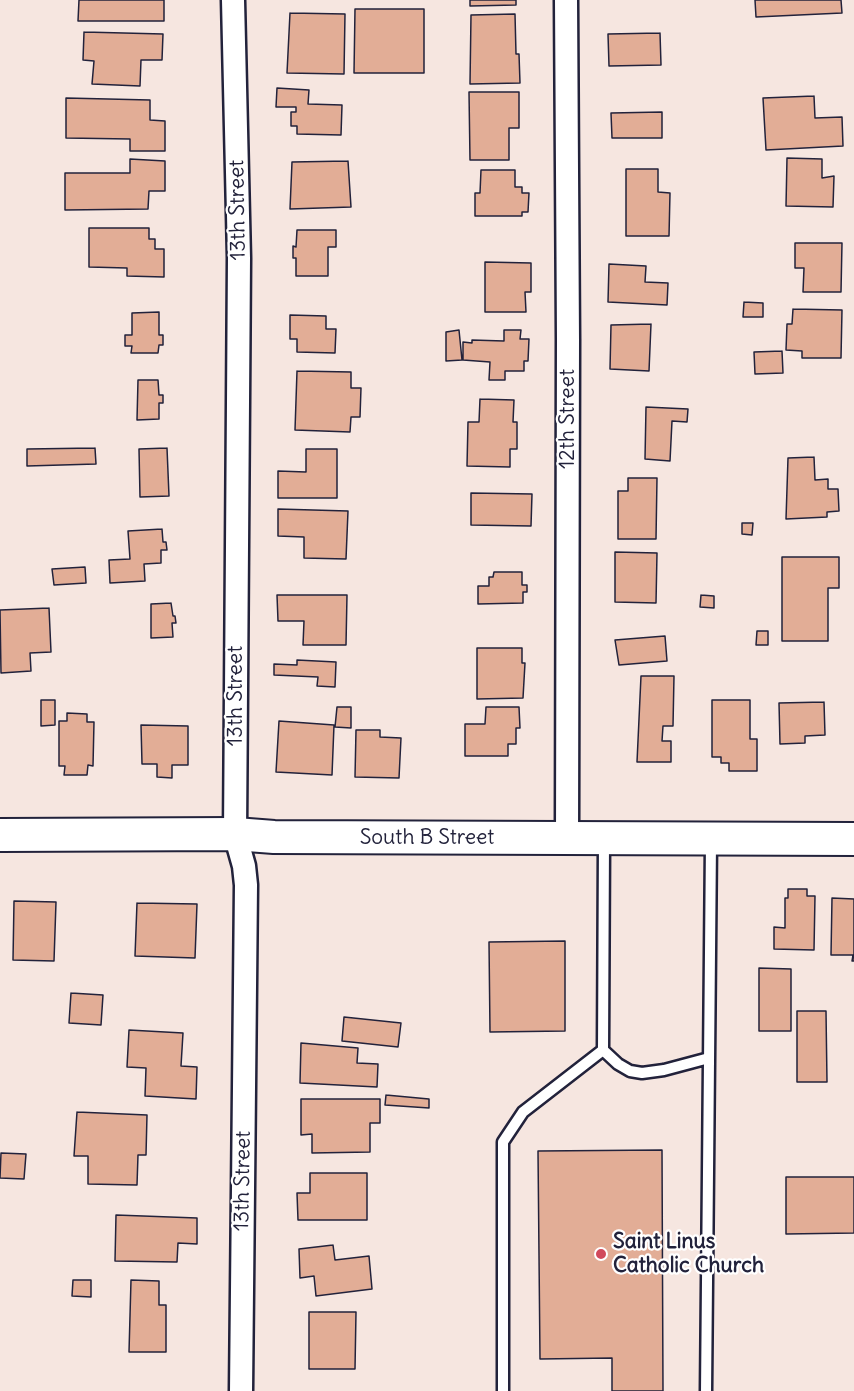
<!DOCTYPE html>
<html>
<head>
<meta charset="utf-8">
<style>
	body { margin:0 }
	canvas { display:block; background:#f6e6e0 }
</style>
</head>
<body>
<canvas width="854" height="1391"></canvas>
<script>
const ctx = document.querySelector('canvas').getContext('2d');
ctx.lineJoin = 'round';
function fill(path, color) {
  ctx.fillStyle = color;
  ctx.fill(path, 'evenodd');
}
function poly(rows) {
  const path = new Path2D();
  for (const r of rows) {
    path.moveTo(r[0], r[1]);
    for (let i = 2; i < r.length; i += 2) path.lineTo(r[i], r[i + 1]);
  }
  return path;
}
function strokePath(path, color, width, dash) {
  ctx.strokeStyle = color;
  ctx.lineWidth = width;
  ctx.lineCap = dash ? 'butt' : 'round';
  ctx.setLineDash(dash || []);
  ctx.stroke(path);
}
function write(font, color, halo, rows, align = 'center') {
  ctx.font = font + ' Delius,sans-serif';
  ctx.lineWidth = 4.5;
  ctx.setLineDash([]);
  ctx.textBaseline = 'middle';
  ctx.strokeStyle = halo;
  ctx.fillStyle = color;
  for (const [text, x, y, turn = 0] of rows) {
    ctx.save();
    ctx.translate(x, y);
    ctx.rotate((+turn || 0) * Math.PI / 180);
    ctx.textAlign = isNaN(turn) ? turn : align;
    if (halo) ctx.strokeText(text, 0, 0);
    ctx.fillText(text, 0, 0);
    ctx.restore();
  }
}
const building = poly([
	[79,0,164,0,164,21,78,21,79,0],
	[470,0,516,0,516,5,470,6,470,0],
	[755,0,841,0,842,13,756,17,755,0],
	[355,9,424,9,424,73,354,73,355,9],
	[290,13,345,14,344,74,287,73,290,13],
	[515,14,516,54,519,54,520,83,470,84,471,15,515,14],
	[84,32,163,34,162,60,141,60,140,86,92,84,94,61,83,60,84,32],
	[660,33,661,65,609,66,608,34,660,33],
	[277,88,309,90,308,104,342,105,341,135,297,134,297,126,291,126,291,112,296,112,296,107,276,107,277,88],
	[469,92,519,92,519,128,509,128,509,160,470,160,469,92],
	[814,96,815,118,842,117,843,146,766,150,763,98,814,96],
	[66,98,150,100,150,120,165,121,165,151,130,151,130,139,66,138,66,98],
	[662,112,662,138,612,138,611,113,662,112],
	[787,158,822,159,822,178,834,176,833,207,786,206,787,158],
	[130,159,165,161,165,191,149,191,148,209,65,210,65,173,130,173,130,159],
	[348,161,351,207,290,209,292,162,348,161],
	[626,169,658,169,658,192,670,193,669,236,626,236,626,169],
	[481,170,515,170,515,187,522,187,522,193,529,193,528,212,522,212,522,216,475,216,475,193,480,193,481,170],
	[89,228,149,228,149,239,155,239,155,249,164,249,164,277,127,276,127,268,89,267,89,228],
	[297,230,336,230,336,247,328,247,328,276,296,276,296,258,293,258,293,246,296,247,297,230],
	[795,243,842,243,841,292,803,292,804,268,795,268,795,243],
	[485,262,531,263,531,292,525,292,526,312,485,312,485,262],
	[609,264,646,266,645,282,668,283,667,305,608,302,609,264],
	[744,302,763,303,763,317,743,317,744,302],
	[793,309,842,310,841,358,802,358,802,351,786,350,787,324,792,324,793,309],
	[159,312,159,335,163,335,163,345,159,345,158,353,131,353,132,346,125,346,125,335,132,335,132,313,159,312],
	[290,315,326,316,326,329,336,329,335,353,297,352,297,339,290,339,290,315],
	[651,324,649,371,610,369,611,325,651,324],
	[459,330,462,360,446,361,446,332,459,330],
	[504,330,521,330,520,339,529,339,528,361,524,361,524,371,505,371,505,380,489,380,490,362,463,360,463,342,472,343,472,340,504,341,504,330],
	[782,351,783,373,755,374,754,352,782,351],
	[297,371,351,372,351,388,361,388,360,417,351,417,350,432,295,430,297,371],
	[138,380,158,380,159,395,163,395,163,403,159,403,159,419,137,420,138,380],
	[480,399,514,400,513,422,517,422,517,449,510,449,510,467,467,466,468,422,479,422,480,399],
	[646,407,688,409,687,422,672,421,670,461,645,459,646,407],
	[95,448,96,464,27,466,27,449,95,448],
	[167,448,169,496,140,497,139,449,167,448],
	[306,449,337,449,337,498,278,498,278,471,306,472,306,449],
	[814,457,815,480,828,479,828,489,838,489,839,511,827,512,827,517,786,519,788,458,814,457],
	[628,478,657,478,656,539,618,539,618,491,628,491,628,478],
	[471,493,532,494,531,526,471,525,471,493],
	[278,509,348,511,346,559,304,558,304,537,278,536,278,509],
	[742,523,753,523,752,535,742,534,742,523],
	[162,529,163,542,166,542,167,550,161,550,161,563,144,564,145,581,110,583,109,560,130,559,128,531,162,529],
	[615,552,657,553,656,603,615,602,615,552],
	[782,557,839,557,839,588,828,588,828,641,782,641,782,557],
	[85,567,86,583,54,585,52,569,85,567],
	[494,572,522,572,522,585,527,585,527,592,523,592,523,603,478,604,478,586,489,586,489,577,493,577,494,572],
	[277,595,347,595,346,645,303,645,304,621,278,621,277,595],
	[701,595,714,596,714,608,700,607,701,595],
	[171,603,173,616,175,616,176,623,172,623,173,637,151,638,151,604,171,603],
	[49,608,51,652,30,653,31,671,1,673,0,610,49,608],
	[757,631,768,631,768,645,756,645,757,631],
	[665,636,667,661,619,665,615,640,665,636],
	[477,648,522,648,522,663,525,663,523,698,477,699,477,648],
	[297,660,336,662,335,687,317,686,318,677,274,675,274,664,297,665,297,660],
	[641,676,674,676,673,726,663,726,662,741,671,741,671,762,637,762,641,676],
	[41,700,55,700,55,725,41,726,41,700],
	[712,700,750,700,750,739,757,739,757,771,729,771,729,763,721,763,721,757,712,757,712,700],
	[824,702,825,735,805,736,805,743,780,744,779,703,824,702],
	[337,707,351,707,351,728,335,727,337,707],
	[486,707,519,707,520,728,516,728,516,744,508,744,508,756,465,756,465,724,485,724,486,707],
	[67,713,87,714,87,722,94,722,93,766,88,765,87,775,64,775,65,766,59,766,59,721,67,721,67,713],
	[279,721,334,725,332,775,276,772,279,721],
	[141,725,188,726,188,765,172,765,172,778,157,777,157,764,142,764,141,725],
	[356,730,380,730,380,737,401,738,399,778,355,777,356,730],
	[788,889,807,889,807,896,815,896,814,950,774,949,774,927,785,928,785,898,788,898,788,889],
	[832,898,854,899,854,961,852,961,853,955,831,955,832,898],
	[14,901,56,902,54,961,13,960,14,901],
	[137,903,197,904,195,958,135,956,137,903],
	[565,941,565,1031,490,1032,489,942,565,941],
	[759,968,791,969,791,1031,759,1031,759,968],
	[71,993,103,995,101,1025,69,1023,71,993],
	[797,1011,826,1011,827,1082,797,1082,797,1011],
	[344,1017,401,1023,398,1047,342,1041,344,1017],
	[129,1030,183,1033,181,1066,197,1067,196,1099,145,1096,146,1068,127,1067,129,1030],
	[301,1043,358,1048,357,1063,378,1064,377,1087,300,1083,301,1043],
	[386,1095,429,1099,429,1108,385,1105,386,1095],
	[301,1099,380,1099,380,1123,370,1123,370,1152,312,1153,312,1134,301,1135,301,1099],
	[77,1112,147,1115,146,1155,138,1155,137,1185,88,1184,88,1156,74,1156,77,1112],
	[662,1150,663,1391,612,1391,612,1358,540,1359,538,1151,662,1150],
	[1,1153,26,1154,24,1179,0,1178,1,1153],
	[310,1173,367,1173,367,1220,298,1220,297,1193,310,1193,310,1173],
	[786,1177,854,1177,854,1233,786,1234,786,1177],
	[116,1215,197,1218,197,1244,178,1243,177,1262,115,1261,116,1215],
	[333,1245,335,1260,369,1256,372,1289,316,1296,314,1276,300,1278,299,1249,333,1245],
	[73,1280,91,1280,91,1297,72,1296,73,1280],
	[131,1280,159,1281,159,1305,166,1305,166,1352,129,1352,131,1280],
	[309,1312,356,1312,355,1369,309,1369,309,1312]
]);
fill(building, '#e2ad96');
strokePath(building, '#22223b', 1.5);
const lane = poly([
	[604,842,603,1050,618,1064,630,1071,642,1073,664,1070,709,1058],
	[503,1391,503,1142,523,1112,603,1050],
	[706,1391,711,842]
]);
const street = poly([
	[233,0,239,258,235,834,244,866,246,885,241,1391],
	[566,0,568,339,567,839]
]);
const secondary = poly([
	[0,835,235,834,274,837,854,839]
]);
strokePath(lane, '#22223b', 15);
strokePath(street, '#22223b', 27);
strokePath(secondary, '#22223b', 36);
strokePath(lane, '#fff', 10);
strokePath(street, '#fff', 22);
strokePath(secondary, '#fff', 32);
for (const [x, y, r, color] of [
	[601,1254,6,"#d1495b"]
]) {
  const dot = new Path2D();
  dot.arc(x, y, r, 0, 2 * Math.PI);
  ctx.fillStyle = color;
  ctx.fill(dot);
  strokePath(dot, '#fff', 2);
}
write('21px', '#22223b', '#fff', [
	["13th Street",238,210,-91],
	["12th Street",568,419,-90],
	["13th Street",236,696,-90],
	["South B Street",427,838],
	["13th Street",243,1181,-89]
]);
write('bold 21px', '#22223b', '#fff', [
	["Saint Linus",613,1242],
	["Catholic Church",613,1266]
], 'left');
</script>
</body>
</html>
